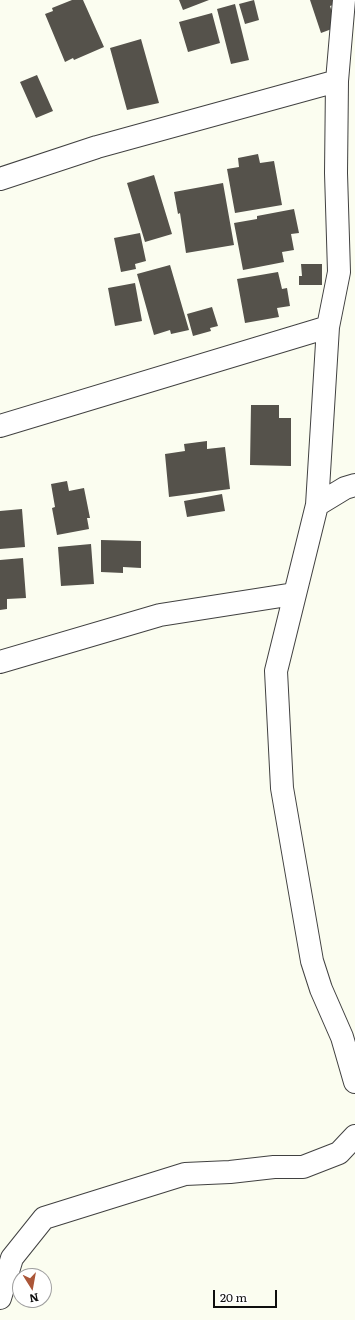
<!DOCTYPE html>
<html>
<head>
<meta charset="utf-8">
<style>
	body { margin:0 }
	#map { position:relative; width:355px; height:1320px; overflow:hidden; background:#fbfdf0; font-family:Literata,serif }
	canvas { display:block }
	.north { position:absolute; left:12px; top:1268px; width:40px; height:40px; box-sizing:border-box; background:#fff; border:1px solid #9f9f9f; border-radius:50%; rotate:169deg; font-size:11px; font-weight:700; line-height:16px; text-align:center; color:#0e0e0e }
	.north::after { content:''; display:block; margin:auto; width:14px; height:18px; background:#ab5638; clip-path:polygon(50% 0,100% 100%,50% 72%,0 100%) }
	.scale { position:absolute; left:213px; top:1290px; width:64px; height:18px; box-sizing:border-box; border:2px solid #0e0e0e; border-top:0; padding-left:5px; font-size:12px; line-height:14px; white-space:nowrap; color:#0e0e0e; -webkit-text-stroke:3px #fff; paint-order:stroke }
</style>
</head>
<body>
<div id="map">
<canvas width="355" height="1320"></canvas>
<div class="north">N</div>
<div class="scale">20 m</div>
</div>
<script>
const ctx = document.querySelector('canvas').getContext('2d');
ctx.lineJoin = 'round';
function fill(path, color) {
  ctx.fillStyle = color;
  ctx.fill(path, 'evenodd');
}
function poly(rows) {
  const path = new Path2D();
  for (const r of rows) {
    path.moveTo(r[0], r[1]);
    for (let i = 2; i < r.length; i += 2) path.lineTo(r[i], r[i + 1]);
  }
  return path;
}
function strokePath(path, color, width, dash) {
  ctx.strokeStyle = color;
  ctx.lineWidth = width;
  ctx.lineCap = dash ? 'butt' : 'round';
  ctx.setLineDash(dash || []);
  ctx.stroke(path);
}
fill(poly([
	[72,0,83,0,104,47,74,60,73,58,65,62,45,14,53,11,52,8],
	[179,0,209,0,183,10],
	[254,0,259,20,245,24,239,4],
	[310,0,335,0,336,4,330,6,337,27,321,33],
	[235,4,249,60,231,64,217,9],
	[212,13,220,43,188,52,179,22],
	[141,39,159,103,127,110,110,48],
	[37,75,53,111,36,118,20,82],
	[258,154,260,163,274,161,282,205,235,213,227,169,239,167,238,158],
	[154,175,172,234,145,242,127,183],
	[223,183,234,245,186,253,180,213,178,214,174,192],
	[294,209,299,233,291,234,294,250,282,252,284,262,243,270,234,223,257,219,257,216],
	[140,233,146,261,135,264,136,269,121,272,114,238],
	[301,264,322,264,322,285,299,285,299,276,302,276],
	[170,265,189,330,171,334,170,330,154,335,137,274],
	[278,272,282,289,287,288,290,306,277,308,279,317,245,323,237,279],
	[135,283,142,321,115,326,108,288],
	[212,307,218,326,210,328,211,331,193,336,187,314],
	[251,405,279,405,279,418,291,418,291,466,250,465],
	[207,441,207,449,225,447,230,489,169,497,165,454,185,451,184,444],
	[67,481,69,491,84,488,90,518,87,518,89,529,57,535,52,508,55,507,51,484],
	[222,494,225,511,187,517,184,501],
	[22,509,25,547,0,549,0,511],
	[101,540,141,541,141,568,123,567,123,573,101,572],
	[91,544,94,584,61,586,58,547],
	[23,558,26,598,7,599,7,609,0,610,0,560]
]), '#55524b');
const minor = poly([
	[344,0,337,81,336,173,339,272,328,327,317,505,276,671,282,788,312,961,321,989,342,1037,355,1082],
	[0,179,97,147,337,81],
	[0,426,328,327],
	[317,505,345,488,355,485],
	[0,662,160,615,294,594],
	[0,1298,12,1258,44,1218,185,1174,230,1172,274,1167,303,1167,339,1153,355,1136]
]);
strokePath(minor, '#414141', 24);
strokePath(minor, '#fff', 22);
</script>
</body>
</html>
